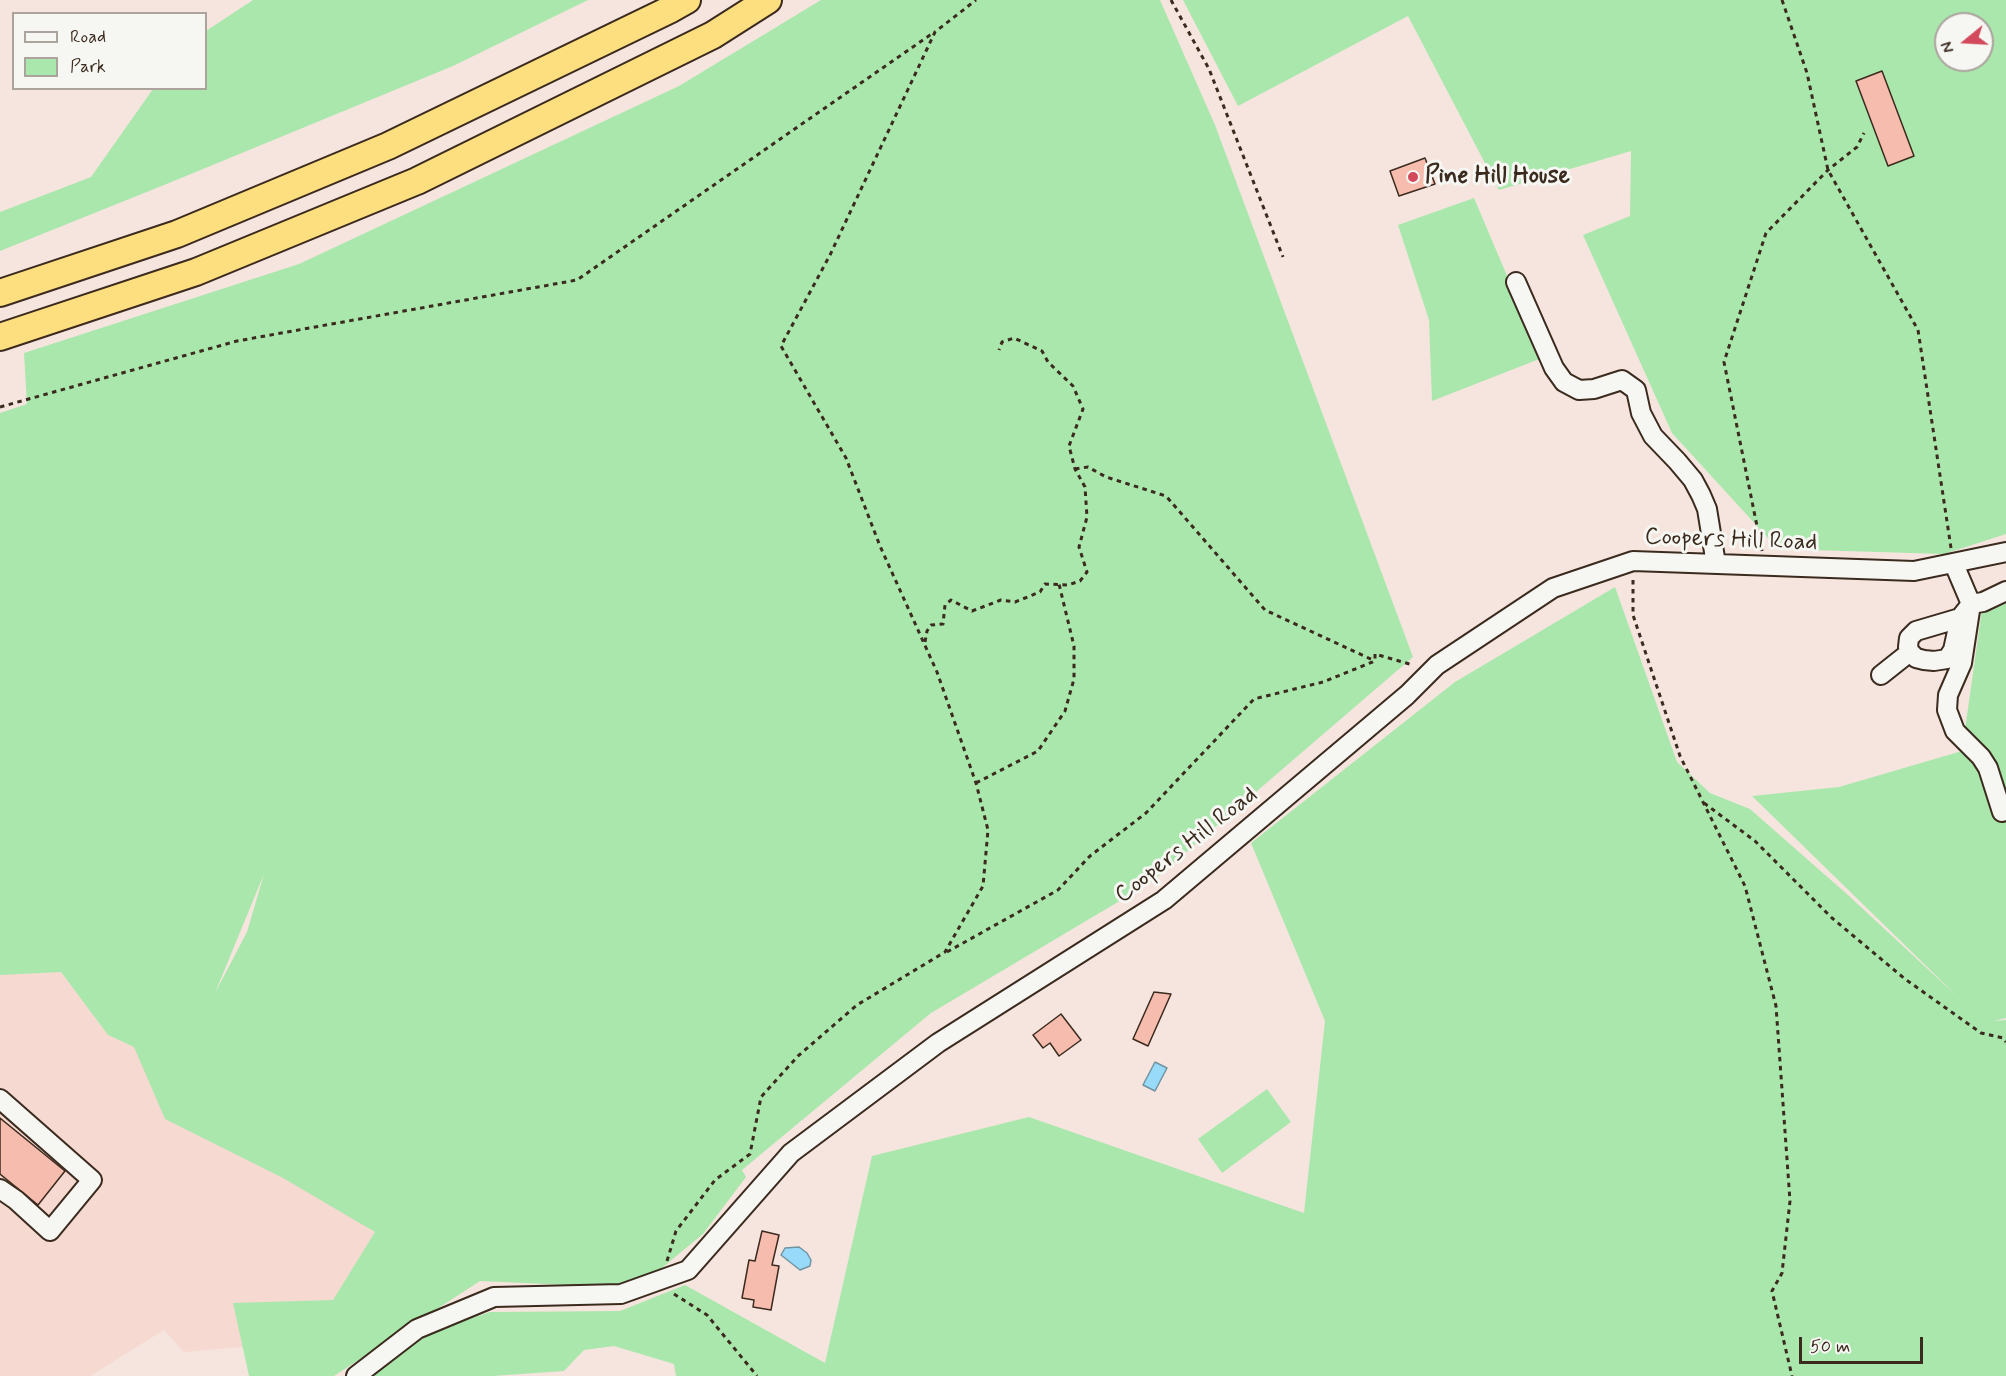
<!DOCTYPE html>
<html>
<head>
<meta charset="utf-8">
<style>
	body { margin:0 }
	#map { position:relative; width:2006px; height:1376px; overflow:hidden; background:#f6e5de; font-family:Mynerve,sans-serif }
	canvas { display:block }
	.legend { position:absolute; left:12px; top:12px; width:195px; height:78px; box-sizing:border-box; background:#f6f6f2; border:2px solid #aba49d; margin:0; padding:8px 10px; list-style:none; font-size:18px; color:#3b2a1e }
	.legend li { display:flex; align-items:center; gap:12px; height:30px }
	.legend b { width:30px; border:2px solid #aba49d }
	.north { position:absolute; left:1934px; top:12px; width:60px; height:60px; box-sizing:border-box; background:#f6f6f2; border:2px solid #aba49d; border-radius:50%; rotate:252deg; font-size:16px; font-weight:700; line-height:24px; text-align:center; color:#3b2a1e }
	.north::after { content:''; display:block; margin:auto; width:21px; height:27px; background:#d1495b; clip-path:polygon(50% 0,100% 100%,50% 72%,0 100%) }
	.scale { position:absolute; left:1799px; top:1337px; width:124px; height:27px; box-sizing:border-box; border:3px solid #3b2a1e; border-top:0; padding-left:8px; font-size:18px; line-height:21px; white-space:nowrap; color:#3b2a1e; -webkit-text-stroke:4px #f6f6f2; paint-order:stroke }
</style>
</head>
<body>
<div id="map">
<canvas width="2006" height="1376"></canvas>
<ul class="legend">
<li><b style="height:8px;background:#f6f6f2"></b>Road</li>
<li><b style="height:16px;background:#aae7ad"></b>Park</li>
</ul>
<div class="north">N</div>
<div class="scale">50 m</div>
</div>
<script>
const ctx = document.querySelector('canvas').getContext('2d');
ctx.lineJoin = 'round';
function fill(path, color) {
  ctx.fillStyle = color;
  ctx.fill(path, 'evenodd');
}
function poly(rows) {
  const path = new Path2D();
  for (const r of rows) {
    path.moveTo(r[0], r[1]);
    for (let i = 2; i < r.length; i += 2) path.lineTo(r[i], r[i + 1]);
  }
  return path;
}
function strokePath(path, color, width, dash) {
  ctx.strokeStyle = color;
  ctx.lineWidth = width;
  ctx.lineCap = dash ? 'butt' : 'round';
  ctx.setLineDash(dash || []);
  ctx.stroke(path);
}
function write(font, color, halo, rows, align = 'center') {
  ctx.font = font + ' Mynerve,sans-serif';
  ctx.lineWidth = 6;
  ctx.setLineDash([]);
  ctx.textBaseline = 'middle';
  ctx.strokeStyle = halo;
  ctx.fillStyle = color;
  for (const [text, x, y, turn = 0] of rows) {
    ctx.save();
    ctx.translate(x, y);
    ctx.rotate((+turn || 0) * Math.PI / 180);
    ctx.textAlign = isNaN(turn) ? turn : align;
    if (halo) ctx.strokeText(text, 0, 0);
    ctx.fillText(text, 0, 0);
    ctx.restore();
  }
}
fill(poly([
	[0,963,61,972,108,1035,134,1047,375,1233,333,1300,278,1344,184,1352,164,1330,90,1376,0,1376]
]), '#f6d9d0');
fill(poly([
	[253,0,588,0,453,66,169,183,0,251,0,212,91,177,153,89,206,88,206,31],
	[821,0,1160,0,1215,125,1413,657,1150,883,931,1013,742,1170,746,1177,703,1234,657,1272,610,1287,480,1281,334,1376,249,1376,233,1303,333,1300,375,1232,283,1178,165,1119,134,1047,108,1035,61,972,0,975,0,413,27,404,24,353,299,264,679,86],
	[264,874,247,932,215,993],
	[1183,0,2006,0,2006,534,1944,554,1778,549,1672,433,1583,235,1630,216,1631,151,1499,190,1408,16,1238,106],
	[1946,24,1982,24,1982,60,1946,60],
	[1882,71,1914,156,1888,166,1856,81],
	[1474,198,1542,358,1432,401,1429,320,1398,225],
	[1615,587,1677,762,1710,793,1750,809,1848,895,1959,998,1752,796,1839,787,1962,751,1982,609,2006,598,2006,1018,1994,1021,2006,1020,2006,1376,676,1376,674,1364,614,1346,584,1350,564,1371,493,1376,370,1376,420,1335,490,1312,620,1311,685,1285,825,1363,872,1156,1029,1117,1304,1213,1325,1021,1251,843,1455,682],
	[1267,1089,1291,1122,1222,1173,1198,1139]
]), '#aae7ad');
const water = poly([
	[1155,1062,1167,1068,1155,1091,1143,1085,1155,1062],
	[799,1247,807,1253,811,1260,810,1266,800,1270,781,1255,785,1248,799,1247]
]);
fill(water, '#97daf9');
strokePath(water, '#7294a1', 1.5);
const building = poly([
	[1882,71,1914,156,1888,166,1856,81,1882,71],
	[1425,158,1435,184,1399,196,1390,171,1425,158],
	[1154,992,1171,994,1148,1046,1133,1039,1154,992],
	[1061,1014,1081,1040,1059,1056,1050,1043,1043,1048,1033,1035,1061,1014],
	[0,1118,65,1171,38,1205,0,1174,0,1118],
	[762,1231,779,1235,772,1265,779,1266,771,1310,753,1307,754,1300,742,1298,749,1260,755,1261,762,1231]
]);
fill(building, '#f6bcae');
strokePath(building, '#3b2a1e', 1.5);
const minor = poly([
	[1516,282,1554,368,1564,382,1579,390,1594,389,1622,380,1636,390,1641,413,1653,436,1677,461,1693,480,1701,495,1707,509,1716,564],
	[1954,564,1971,604,1962,663,1948,695,1947,710,1955,731,1981,757,1988,768,2002,812],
	[1960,618,1916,631,1909,638,1908,647,1910,652,1916,658,1924,660,1934,661,1947,659,1953,650,1960,618,1971,604,1983,602,2006,591],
	[1881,675,1910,652],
	[0,1099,92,1180,50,1231,16,1200,0,1189],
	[356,1376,417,1329,494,1297,621,1294,688,1270,791,1153,938,1043,1164,900,1407,695,1437,665,1553,588,1633,561,1914,571,2006,552]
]);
const highway = poly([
	[0,293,177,234,388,146,671,9,687,0],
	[0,337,196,272,417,181,713,35,768,0]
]);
strokePath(minor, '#3b2a1e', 22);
strokePath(highway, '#3b2a1e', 30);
strokePath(poly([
	[1171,0,1209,69,1283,257],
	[1782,0,1807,73,1828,170,1918,330,1951,548],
	[0,407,237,341,577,280,933,33],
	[1075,469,1088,467,1106,477,1166,496,1265,610,1375,661],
	[1762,551,1724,362,1766,233,1828,170,1857,147,1864,133],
	[1633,580,1633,615,1680,756,1745,886,1776,1006,1790,1201,1782,1273,1772,1291,1792,1376],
	[925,642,927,631,931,625,943,624,945,605,951,600,972,611,1001,600,1015,602,1040,592,1045,584,1068,585,1080,581,1087,572,1079,547,1087,517,1085,487,1075,469,1069,446,1083,409,1073,386,1048,362,1042,351,1014,338,1002,342,999,350],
	[976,783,1038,751,1065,711,1074,679,1074,646,1059,584],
	[1704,803,1755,841,1832,918,1905,979,1981,1033,2003,1038,2006,1042],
	[947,952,1058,890,1090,856,1146,813,1254,699,1323,682,1375,661,1375,654,1413,665],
	[667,1261,676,1231,715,1180,750,1154,761,1097,798,1056,857,1005,945,952,983,886,988,830,976,783,937,672,880,546,846,458,781,346,830,255,935,32,976,0],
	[674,1294,707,1315,757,1376]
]), '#3b2a1e', 3, [4.5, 4.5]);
strokePath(minor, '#f6f6f2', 18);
strokePath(highway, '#fedf80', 26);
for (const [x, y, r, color] of [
	[1413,177,6,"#d1495b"]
]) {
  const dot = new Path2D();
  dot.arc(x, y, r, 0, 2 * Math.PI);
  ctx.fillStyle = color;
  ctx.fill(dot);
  strokePath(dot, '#f6f6f2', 2);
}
write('bold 24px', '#3b2a1e', '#f6f6f2', [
	["Pine Hill House",1425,177]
], 'left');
write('24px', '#3b2a1e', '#f6f6f2', [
	["Coopers Hill Road",1731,541,2],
	["Coopers Hill Road",1187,846,-38]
]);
</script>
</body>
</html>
